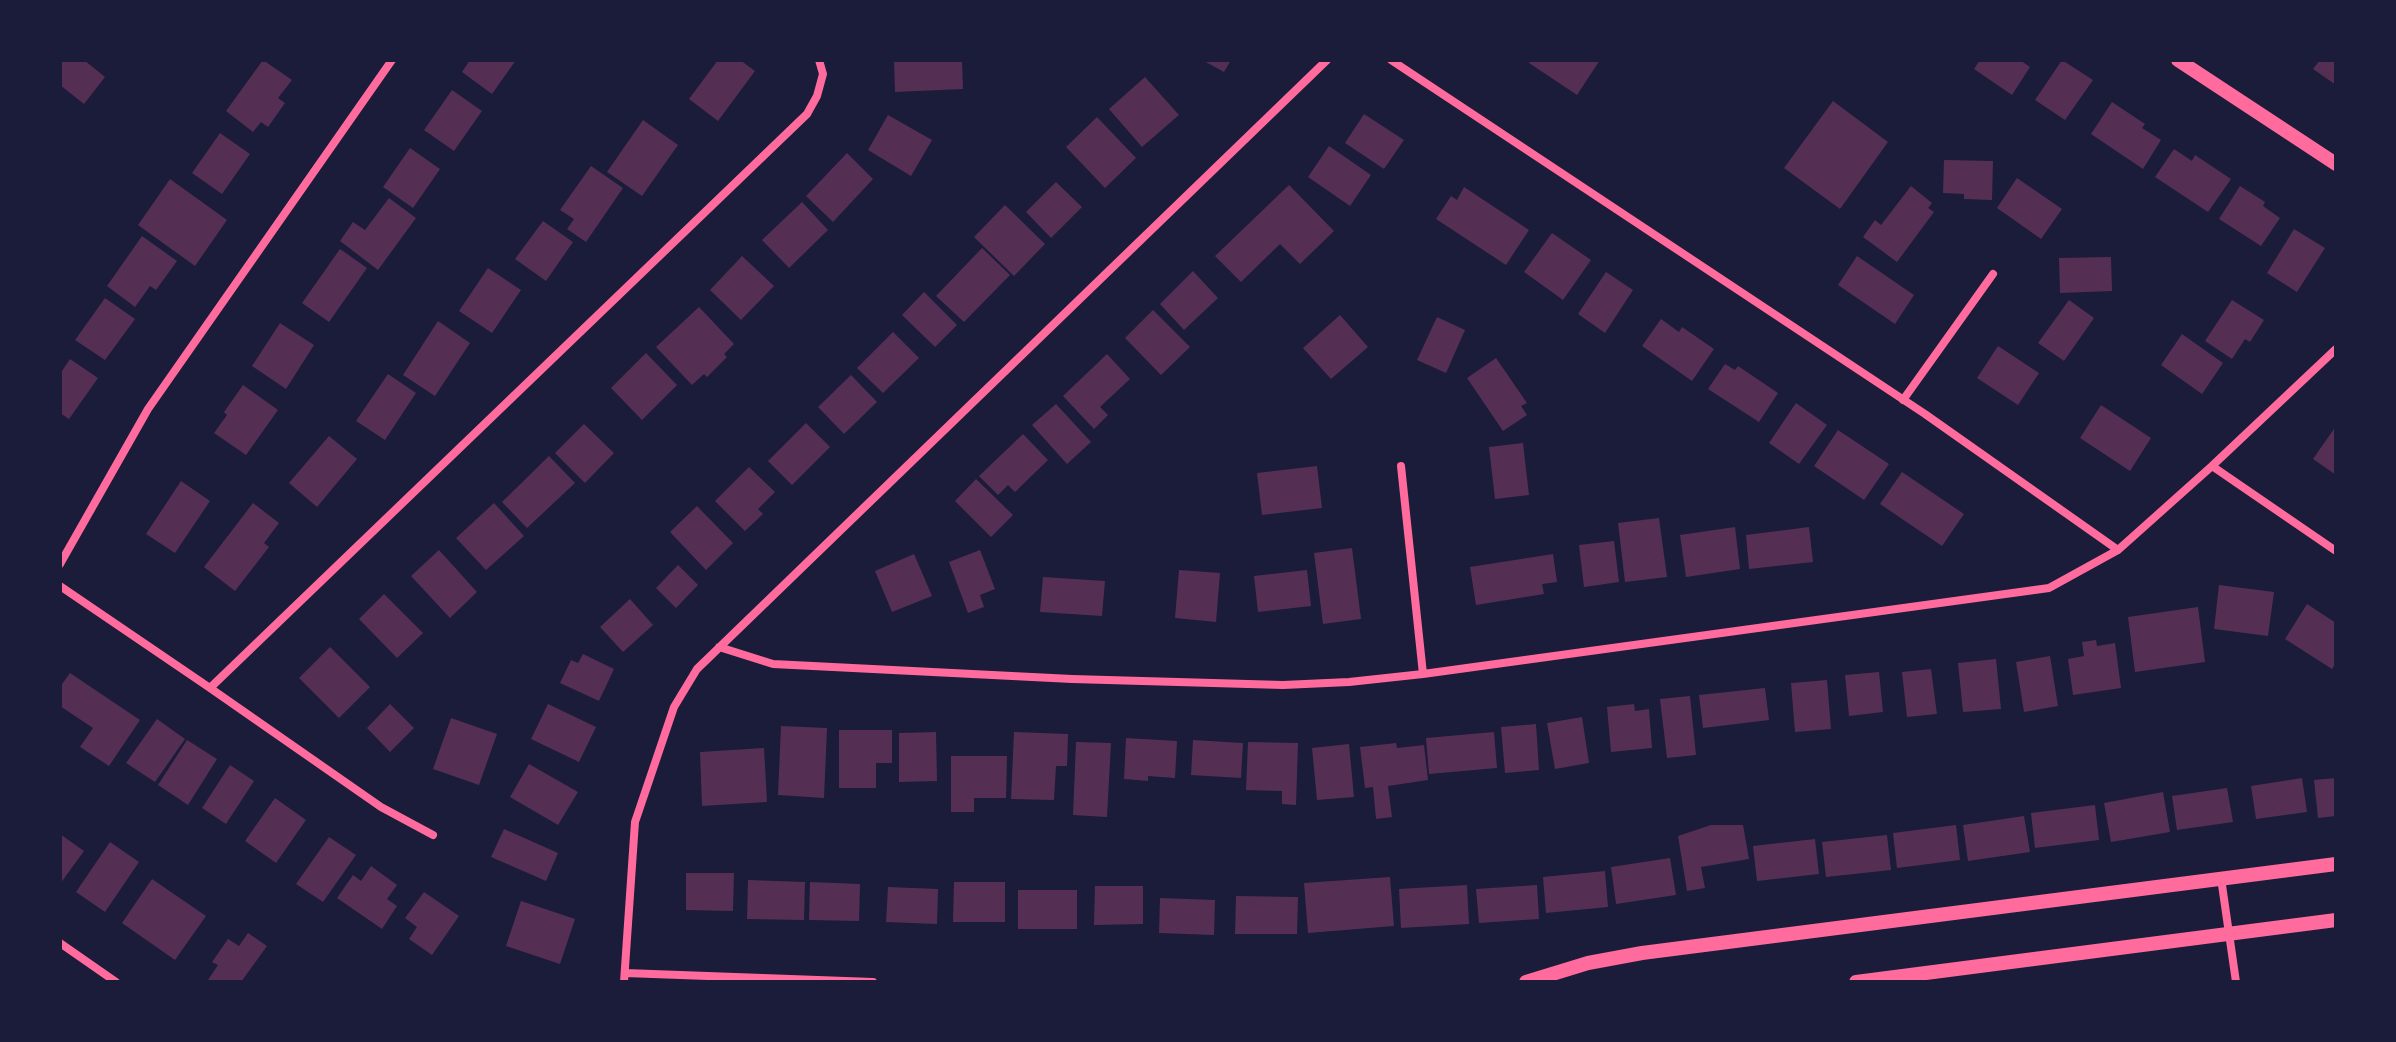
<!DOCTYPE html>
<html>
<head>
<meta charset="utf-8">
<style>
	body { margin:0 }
	#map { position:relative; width:2396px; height:1042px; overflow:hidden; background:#1b1b3a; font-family:Poppins,sans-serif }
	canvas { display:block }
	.frame { position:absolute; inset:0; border:62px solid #1b1b3a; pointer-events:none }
</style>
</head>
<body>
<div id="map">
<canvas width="2396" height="1042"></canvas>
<div class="frame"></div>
</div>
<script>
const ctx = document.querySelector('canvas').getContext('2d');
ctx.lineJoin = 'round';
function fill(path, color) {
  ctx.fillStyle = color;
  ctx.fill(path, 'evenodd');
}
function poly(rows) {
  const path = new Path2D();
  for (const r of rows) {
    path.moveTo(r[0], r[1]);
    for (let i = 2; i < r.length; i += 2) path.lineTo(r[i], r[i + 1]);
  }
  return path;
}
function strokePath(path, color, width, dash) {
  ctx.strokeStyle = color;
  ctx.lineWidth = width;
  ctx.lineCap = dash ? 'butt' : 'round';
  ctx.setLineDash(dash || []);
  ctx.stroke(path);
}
fill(poly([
	[60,60,84,60,105,77,84,104,60,85],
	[263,60,292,80,278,98,285,103,268,127,261,122,253,132,226,111],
	[470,60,516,60,492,94,462,72],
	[718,60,740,60,755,71,718,121,689,99],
	[894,60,962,60,963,89,895,92],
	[1202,60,1231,60,1224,72],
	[1531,60,1600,60,1577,95,1529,63],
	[1980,60,2020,60,2030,67,2012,95,1974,69],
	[2062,60,2093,80,2065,120,2035,100],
	[2320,60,2336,60,2336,85,2313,69],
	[1145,77,1179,115,1142,147,1109,109],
	[452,90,482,111,454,151,424,130],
	[1833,101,1888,142,1840,209,1784,168],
	[2112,102,2145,124,2142,128,2161,140,2143,169,2091,134],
	[1364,114,1404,140,1384,169,1345,143],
	[888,115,932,140,911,176,868,150],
	[1097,117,1136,158,1105,188,1066,147],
	[643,120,678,145,642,196,607,172],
	[220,133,250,154,222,194,192,173],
	[1329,146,1371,175,1350,206,1308,177],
	[410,148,440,169,413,208,383,187],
	[2174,149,2192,161,2195,155,2231,179,2208,212,2155,177],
	[847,153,873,179,833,222,806,196],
	[1944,160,1993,161,1992,200,1964,199,1964,194,1943,193],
	[591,166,623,188,586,242,567,229,574,219,560,210],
	[2017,178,2062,209,2041,239,1997,208],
	[170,179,227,220,195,266,138,225],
	[1056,182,1082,207,1051,238,1026,212],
	[1289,185,1334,231,1300,264,1280,244,1241,282,1215,256],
	[1911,186,1932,203,1928,208,1934,212,1897,262,1863,237,1875,220,1881,225],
	[2240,186,2265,202,2263,206,2280,218,2261,246,2219,219],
	[1464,187,1529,230,1506,265,1436,219,1451,196,1457,200],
	[389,198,416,218,378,270,340,241,353,222,365,230],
	[802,202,828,230,789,268,762,240],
	[1005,205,1045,244,1014,276,974,237],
	[543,221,573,242,546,281,515,259],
	[2294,229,2325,248,2297,292,2267,273],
	[1552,233,1591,260,1563,300,1524,272],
	[142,236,177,261,156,290,150,286,135,307,107,286],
	[982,248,1010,275,964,322,936,296],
	[340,249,367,268,329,322,302,303],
	[742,256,774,286,741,320,710,290],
	[1857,256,1914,295,1895,324,1838,285],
	[2111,257,2112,291,2060,293,2059,258],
	[488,268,521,290,492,333,459,311],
	[1193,271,1218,298,1184,330,1160,304],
	[1606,272,1633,290,1605,333,1578,314],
	[924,292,957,325,935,347,902,315],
	[105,298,135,319,105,360,75,340],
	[2069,300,2094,318,2064,361,2038,343],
	[2232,300,2264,320,2250,342,2245,339,2232,359,2205,341],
	[699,307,734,344,724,354,727,357,707,377,704,374,692,385,656,347],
	[1153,310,1190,347,1161,375,1125,338],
	[1340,315,1368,347,1331,379,1303,348],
	[1437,317,1465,330,1446,373,1417,360],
	[1661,319,1679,332,1682,327,1714,349,1692,381,1642,346],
	[438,321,470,343,435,396,403,375],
	[280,323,314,345,286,389,252,366],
	[893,332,919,358,883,393,857,368],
	[2182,334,2223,363,2202,394,2161,365],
	[1998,346,2039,373,2018,405,1977,378],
	[646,353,677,385,642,420,611,388],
	[1107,354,1130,379,1100,407,1108,415,1094,429,1063,396],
	[1496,358,1527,403,1521,406,1527,415,1503,431,1467,378],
	[70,359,98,378,69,419,60,413,60,374],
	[1725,364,1735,370,1738,366,1778,393,1759,422,1708,389],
	[388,374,416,393,385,440,356,421],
	[851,375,877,402,844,434,818,407],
	[243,385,278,410,246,455,214,433,227,415,224,412],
	[1796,403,1827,425,1799,464,1769,443],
	[1056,404,1091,442,1067,464,1032,425],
	[2101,405,2151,438,2130,471,2080,438],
	[806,423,830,447,792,485,768,461],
	[584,424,614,453,585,483,555,453],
	[2336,426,2336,475,2313,459],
	[1838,430,1889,464,1864,500,1814,466],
	[1023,434,1048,460,1015,492,1008,485,998,495,979,476],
	[329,436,357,459,317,507,289,483],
	[1523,443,1529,495,1495,499,1489,447],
	[549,456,575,483,527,528,502,502],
	[1317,466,1322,508,1262,515,1257,473],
	[749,467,775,492,758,509,763,514,745,531,715,501],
	[1902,472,1964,514,1942,546,1880,504],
	[976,479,1013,515,991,537,955,501],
	[181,481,210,501,175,553,146,534],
	[253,503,279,523,264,543,269,547,235,591,204,567],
	[494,503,524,536,486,570,456,538],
	[697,506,733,543,706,570,670,532],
	[1659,518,1667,577,1625,582,1618,523],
	[1735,527,1740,569,1686,577,1680,535],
	[1809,527,1813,562,1749,569,1746,535],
	[1614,541,1619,582,1584,587,1579,545],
	[1352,548,1361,619,1323,624,1314,553],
	[439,550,477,592,450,618,411,576],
	[980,550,995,589,980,595,984,607,968,613,949,562],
	[914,554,932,596,892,612,875,571],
	[1553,554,1557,582,1542,584,1544,594,1476,605,1470,567],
	[678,565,698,585,676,608,656,588],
	[1179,570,1220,573,1216,622,1175,618],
	[1307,570,1311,606,1258,612,1254,576],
	[1043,577,1105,581,1102,616,1040,612],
	[2219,585,2274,592,2268,636,2214,629],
	[384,594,423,633,397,658,359,619],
	[630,599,653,625,623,652,600,627],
	[2307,604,2336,623,2336,663,2332,669,2285,639],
	[2198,607,2205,662,2135,672,2128,617],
	[2096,640,2097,646,2115,643,2121,688,2073,695,2068,659,2084,656,2082,642],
	[330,647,370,687,339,718,299,678],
	[583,654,614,669,599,701,560,683,571,660,578,663],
	[2050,656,2058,706,2024,712,2016,662],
	[1996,659,2001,709,1963,712,1958,663],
	[1931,669,1937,714,1907,717,1902,672],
	[1879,672,1883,712,1849,716,1845,675],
	[70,673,140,720,109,766,80,747,93,728,60,706,60,687],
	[1827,680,1831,729,1795,732,1791,683],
	[1765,688,1769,720,1703,728,1699,695],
	[1690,696,1696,755,1667,758,1660,699],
	[390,704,414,728,390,752,367,728],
	[548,704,596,727,579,762,531,739],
	[1634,704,1635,711,1649,709,1652,748,1611,752,1607,707],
	[1582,717,1589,763,1555,769,1547,723],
	[451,718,497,734,479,785,433,769],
	[157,719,185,739,155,782,126,763],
	[1536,724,1539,770,1505,773,1501,727],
	[781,726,827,728,824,798,778,795],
	[839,730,892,730,892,763,876,763,876,788,839,788],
	[936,732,937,781,899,782,899,733],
	[1014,732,1068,734,1067,766,1056,766,1054,800,1011,799],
	[1494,732,1497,768,1429,774,1426,738],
	[1126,738,1177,741,1175,778,1148,776,1148,781,1124,779],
	[187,740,217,759,188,805,158,785],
	[1193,740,1243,743,1241,778,1191,775],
	[1076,742,1111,743,1107,817,1073,815],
	[1248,742,1298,743,1296,805,1282,804,1282,791,1246,790],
	[1396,743,1397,748,1424,745,1428,780,1388,786,1392,817,1376,819,1373,787,1365,788,1360,747],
	[1349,744,1354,797,1317,800,1312,748],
	[764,748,767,802,702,806,700,752],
	[951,756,1007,756,1006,798,974,798,974,812,951,812],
	[529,764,578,792,558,825,510,797],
	[230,765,254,781,226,824,202,808],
	[2302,778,2307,812,2256,819,2251,786],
	[2336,778,2336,816,2318,818,2314,780],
	[2227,788,2233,822,2177,830,2172,796],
	[2163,792,2170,832,2111,842,2104,803],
	[275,798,306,820,276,863,245,841],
	[2095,805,2099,840,2035,848,2031,813],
	[2024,816,2030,852,1968,861,1963,825],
	[1711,825,1743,825,1749,859,1701,867,1705,888,1687,891,1678,836],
	[1956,825,1960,860,1897,868,1893,833],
	[504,829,558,853,546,881,491,857],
	[60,834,84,851,60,884],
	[1887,835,1891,870,1826,877,1822,842],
	[329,837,356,855,323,902,296,884],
	[1815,839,1819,874,1757,881,1753,846],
	[110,842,139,862,105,912,76,892],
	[1670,858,1676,895,1616,904,1611,867],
	[371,866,397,885,387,899,397,906,382,929,337,898,353,875,361,881],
	[1605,871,1608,907,1546,913,1543,877],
	[686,873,734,873,733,911,686,910],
	[1390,877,1394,926,1308,933,1304,883],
	[152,879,206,916,175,960,122,923],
	[748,880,805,882,804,920,747,919],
	[810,882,860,884,859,921,809,920],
	[954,882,1005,882,1005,922,953,922],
	[1467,885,1469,924,1401,928,1399,889],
	[1537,885,1539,919,1479,923,1476,889],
	[1095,886,1143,886,1143,924,1094,925],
	[888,887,938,889,937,924,886,922],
	[1018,890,1077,890,1077,929,1018,929],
	[424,892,459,916,432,955,409,939,417,927,405,918],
	[1236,896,1298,897,1297,934,1235,934],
	[1160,898,1215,900,1214,935,1159,933],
	[521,901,575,919,560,964,506,946],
	[248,933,267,946,241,982,208,980,218,965,212,962,228,939,239,946]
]), '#542f53');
strokePath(poly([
	[1391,60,1925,414,2118,550],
	[1903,400,1993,274],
	[1401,466,1423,674],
	[2212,466,2336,551],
	[60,564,148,409,392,60],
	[60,586,210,688,807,114,817,96,823,74,819,60],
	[719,647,773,664,1072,679,1283,685,1349,682,1423,674,2049,588,2118,550,2212,466,2336,349],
	[210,688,381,807,433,835],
	[2221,878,2236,982],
	[60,943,116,982],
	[625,973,873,982],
	[624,982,635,822,674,707,697,669,1327,60]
]), '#ff6b9d', 8);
strokePath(poly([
	[2178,60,2336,164],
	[1526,982,1588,963,1642,953,2336,864],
	[1856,982,2336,920]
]), '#ff6b9d', 14);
</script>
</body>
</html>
